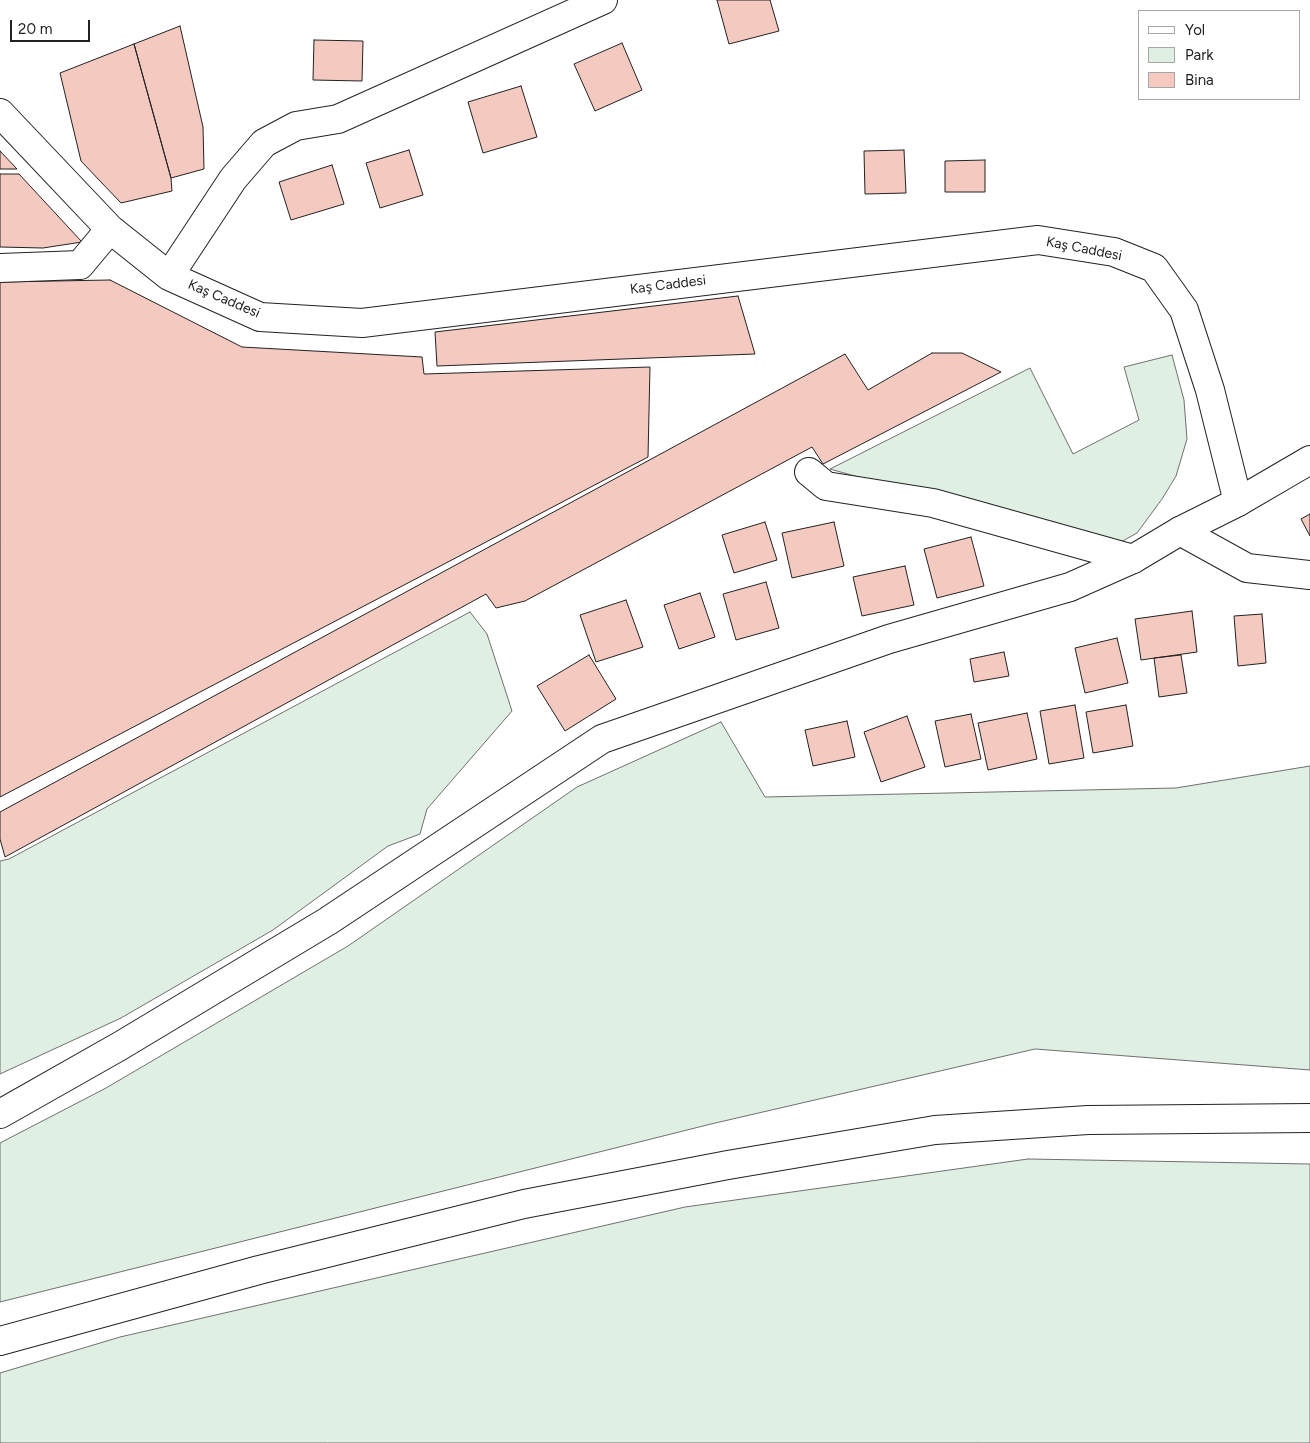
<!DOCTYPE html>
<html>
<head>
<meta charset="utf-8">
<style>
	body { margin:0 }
	#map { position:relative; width:1310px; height:1443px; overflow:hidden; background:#fff; font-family:Figtree,sans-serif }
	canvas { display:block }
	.legend { position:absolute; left:1138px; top:10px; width:162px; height:90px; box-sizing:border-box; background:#fff; border:1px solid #a7a7a7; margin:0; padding:6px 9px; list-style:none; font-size:15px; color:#222 }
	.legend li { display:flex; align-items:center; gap:10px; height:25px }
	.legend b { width:25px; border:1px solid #a7a7a7 }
	.scale { position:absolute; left:10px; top:20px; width:80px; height:22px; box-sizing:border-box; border:2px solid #222; border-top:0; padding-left:6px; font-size:15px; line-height:18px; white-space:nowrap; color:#222; -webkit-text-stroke:4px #fff; paint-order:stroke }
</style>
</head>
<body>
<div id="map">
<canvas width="1310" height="1443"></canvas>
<ul class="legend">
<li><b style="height:6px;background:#fff"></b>Yol</li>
<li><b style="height:14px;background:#e0efe3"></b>Park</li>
<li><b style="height:14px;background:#f3c9c0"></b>Bina</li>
</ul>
<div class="scale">20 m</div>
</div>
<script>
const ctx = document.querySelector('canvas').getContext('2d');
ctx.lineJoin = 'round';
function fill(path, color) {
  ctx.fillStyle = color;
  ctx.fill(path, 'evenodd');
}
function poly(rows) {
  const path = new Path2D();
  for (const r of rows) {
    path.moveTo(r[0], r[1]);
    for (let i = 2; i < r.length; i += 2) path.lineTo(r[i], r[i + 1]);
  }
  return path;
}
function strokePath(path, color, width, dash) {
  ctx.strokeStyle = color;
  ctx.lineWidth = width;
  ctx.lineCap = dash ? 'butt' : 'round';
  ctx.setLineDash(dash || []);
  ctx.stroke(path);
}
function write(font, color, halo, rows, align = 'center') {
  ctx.font = font + ' Figtree,sans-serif';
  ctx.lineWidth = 4;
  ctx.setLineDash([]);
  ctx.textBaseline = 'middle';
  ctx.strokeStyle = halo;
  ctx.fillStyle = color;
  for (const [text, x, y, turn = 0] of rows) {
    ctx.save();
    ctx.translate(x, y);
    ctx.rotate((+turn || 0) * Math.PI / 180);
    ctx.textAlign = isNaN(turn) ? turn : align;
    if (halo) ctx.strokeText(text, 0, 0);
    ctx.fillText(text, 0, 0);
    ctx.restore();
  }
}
const green = poly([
	[1172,355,1184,400,1187,439,1176,476,1162,499,1137,533,1110,548,830,469,1030,368,1073,454,1139,420,1124,367,1172,355],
	[470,612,487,634,512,711,427,809,420,834,388,846,273,930,121,1018,0,1074,0,861,9,859,470,612],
	[721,722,765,797,1176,788,1310,766,1310,1070,1035,1049,711,1124,0,1302,0,1143,106,1088,348,946,577,787,721,722],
	[1028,1159,1310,1164,1310,1443,0,1443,0,1373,120,1337,685,1207,1028,1159]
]);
fill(green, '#e0efe3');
strokePath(green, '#6f6f6f', 1);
const building = poly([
	[717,0,770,0,779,31,729,44,717,0],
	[180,26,203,127,204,169,171,178,134,44,180,26],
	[314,40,363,41,362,81,313,80,314,40],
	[622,43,642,90,595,111,574,64,622,43],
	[134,44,171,178,172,191,121,203,81,161,60,73,134,44],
	[521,86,537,137,483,153,468,102,521,86],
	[409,150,423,195,380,208,366,163,409,150],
	[904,150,906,193,865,194,864,151,904,150],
	[0,151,17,169,0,169,0,151],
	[985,160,985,192,945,192,945,161,985,160],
	[332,165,344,204,291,220,279,182,332,165],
	[0,174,19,174,82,242,43,248,0,247,0,174],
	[110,280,242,347,422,357,424,374,650,367,648,457,0,797,0,282,110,280],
	[738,296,755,354,437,366,435,332,738,296],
	[932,353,962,353,1001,372,823,464,812,447,525,601,496,608,486,594,5,857,0,839,0,812,845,354,868,390,932,353],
	[1310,514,1310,536,1301,519,1310,514],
	[765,522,777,560,734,573,722,535,765,522],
	[834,522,844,566,792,578,782,533,834,522],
	[971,537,984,586,937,598,924,549,971,537],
	[905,566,914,605,862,616,853,577,905,566],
	[766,582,779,628,736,640,723,594,766,582],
	[700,593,715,637,679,649,664,605,700,593],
	[626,600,643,647,596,662,580,615,626,600],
	[1192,611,1197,652,1141,660,1135,619,1192,611],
	[1262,614,1266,663,1238,666,1234,616,1262,614],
	[1117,638,1128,683,1085,693,1075,648,1117,638],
	[1004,652,1009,676,974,682,970,659,1004,652],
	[589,655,616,699,565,731,537,686,589,655],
	[1181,655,1187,693,1159,697,1154,658,1181,655],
	[1075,705,1084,758,1049,764,1040,711,1075,705],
	[1126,705,1133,746,1093,753,1086,712,1126,705],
	[1027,713,1037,759,988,770,978,723,1027,713],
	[971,714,981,759,945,767,935,721,971,714],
	[907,716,925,767,881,782,864,732,907,716],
	[847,721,855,757,813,766,805,730,847,721]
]);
fill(building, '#f3c9c0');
strokePath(building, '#222', 1);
const minor = poly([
	[0,113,110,229,169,276,260,317,362,323,1038,240,1114,252,1154,268,1184,310,1210,390,1238,502],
	[0,268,80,265,110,229],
	[169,276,233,179,264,143,296,126,338,119,603,0],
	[809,472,826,486,933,503,1133,559],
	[1180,531,1247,568,1310,575]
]);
const major = poly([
	[0,1114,120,1046,328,921,602,739,889,639,1070,587,1133,559,1180,531,1238,502,1310,460],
	[0,1341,259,1270,524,1204,728,1165,935,1130,1088,1120,1310,1118]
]);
strokePath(minor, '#222', 30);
strokePath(major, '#222', 30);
strokePath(minor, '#fff', 28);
strokePath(major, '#fff', 28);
write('14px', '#222', '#fff', [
	["Kaş Caddesi",1084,249,11],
	["Kaş Caddesi",668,285,-7],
	["Kaş Caddesi",224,299,23]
]);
</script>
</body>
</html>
